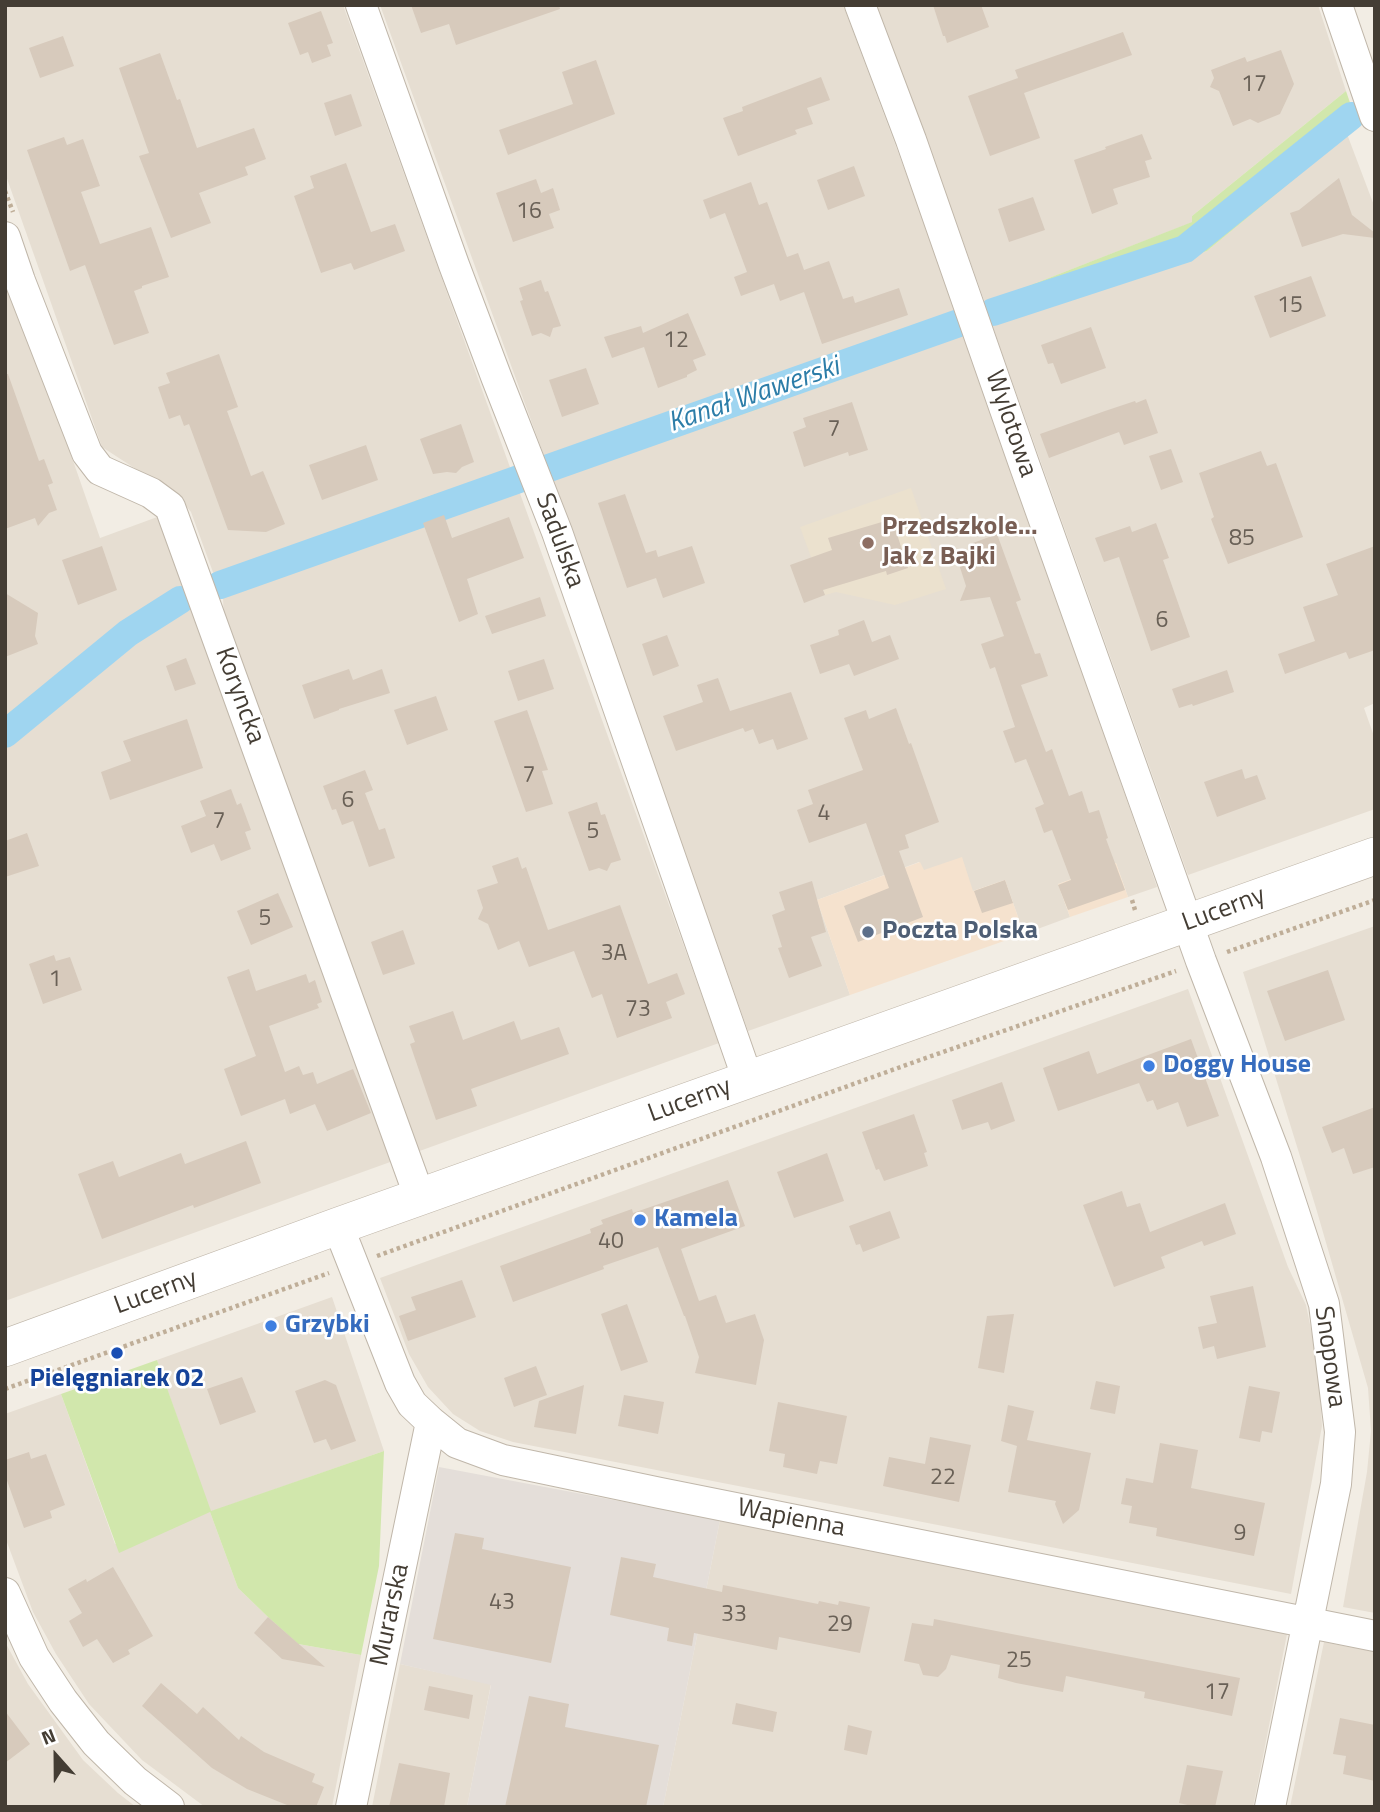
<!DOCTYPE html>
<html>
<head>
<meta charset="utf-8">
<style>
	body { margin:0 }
	#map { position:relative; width:1380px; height:1812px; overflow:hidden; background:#f2ede4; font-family:"Titillium Web",sans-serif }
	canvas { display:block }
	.frame { position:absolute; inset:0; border:7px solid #443d34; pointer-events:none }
	.north { position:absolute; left:21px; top:1721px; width:70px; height:70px; -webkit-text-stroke:5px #fff; paint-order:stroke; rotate:339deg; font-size:19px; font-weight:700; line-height:28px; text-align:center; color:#443d34 }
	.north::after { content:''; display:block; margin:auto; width:24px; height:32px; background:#443d34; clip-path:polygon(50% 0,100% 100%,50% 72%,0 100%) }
</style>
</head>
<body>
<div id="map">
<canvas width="1380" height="1812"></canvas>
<div class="frame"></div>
<div class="north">N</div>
</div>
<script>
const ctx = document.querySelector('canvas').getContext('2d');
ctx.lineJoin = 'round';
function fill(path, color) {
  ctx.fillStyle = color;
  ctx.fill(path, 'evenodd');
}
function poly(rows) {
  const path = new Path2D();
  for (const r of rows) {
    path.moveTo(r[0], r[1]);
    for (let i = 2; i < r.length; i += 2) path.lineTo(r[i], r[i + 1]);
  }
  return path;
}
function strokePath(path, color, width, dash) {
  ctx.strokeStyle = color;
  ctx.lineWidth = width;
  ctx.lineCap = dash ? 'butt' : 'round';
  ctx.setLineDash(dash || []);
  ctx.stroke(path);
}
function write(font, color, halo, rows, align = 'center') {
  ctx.font = font + ' "Titillium Web",sans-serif';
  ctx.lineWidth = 5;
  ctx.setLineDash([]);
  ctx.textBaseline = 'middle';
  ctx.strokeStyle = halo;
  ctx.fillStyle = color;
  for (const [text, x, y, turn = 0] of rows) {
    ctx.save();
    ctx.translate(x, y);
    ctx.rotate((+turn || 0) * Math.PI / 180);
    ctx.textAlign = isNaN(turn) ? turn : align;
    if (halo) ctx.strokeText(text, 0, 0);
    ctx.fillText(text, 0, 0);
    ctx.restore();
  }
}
fill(poly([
	[5,5,343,5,511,470,416,501,417,505,214,575,191,512,179,497,102,447,5,173],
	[380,5,843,5,959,315,544,456],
	[874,5,1318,5,1346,91,1192,216,1193,222,985,303,928,144],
	[1347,134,1375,208,1375,703,1364,708,1375,739,1375,809,1188,875,992,325,1207,251],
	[5,266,100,538,160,516,187,590,124,623,5,716],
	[963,329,1157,887,1128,897,1116,863,1058,884,1070,917,1024,934,1005,880,973,891,923,870,919,862,817,900,850,995,748,1031,552,479,757,409,756,404],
	[518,488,719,1043,414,1153,224,624,223,597],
	[192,605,393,1161,5,1301,5,749,133,639,180,610],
	[1375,926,1375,1613,1343,1607,1367,1472,1371,1431,1368,1388,1316,1208,1243,972],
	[1188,989,1288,1267,1306,1305,1318,1363,1322,1426,1291,1594,513,1442,480,1431,453,1414,428,1387,409,1354,380,1278],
	[332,1297,384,1451,210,1512,238,1588,268,1617,298,1644,361,1655,332,1807,205,1807,142,1760,89,1704,56,1654,33,1612,5,1537,5,1414,61,1394,115,1544,210,1511,157,1360],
	[720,1520,1287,1634,1253,1807,663,1807],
	[5,1642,28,1684,83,1760,118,1793,136,1807,5,1807],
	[1324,1642,1375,1652,1375,1807,1290,1807],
	[400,1664,491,1684,467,1807,372,1807]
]), '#e6ded2');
fill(poly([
	[962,857,973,891,1005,880,1024,934,850,995,817,900,920,862,924,870],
	[1116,863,1128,897,1070,917,1058,884]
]), '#f5e2ce');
fill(poly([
	[439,1467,720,1520,663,1807,467,1807,491,1685,400,1664]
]), '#e4ded9');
fill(poly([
	[911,488,946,589,895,605,836,592,825,595,800,527]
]), '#ebe1ce');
fill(poly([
	[1346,91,1358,126,1207,251,992,325,985,303,1192,222,1192,216],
	[959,315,963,329,757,404,758,409,552,479,544,456],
	[511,470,518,488,223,597,214,575,416,505,415,501],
	[187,590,192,605,180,610,133,639,5,749,5,716,124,623,174,595],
	[157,1360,211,1511,384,1451,379,1566,361,1655,298,1644,268,1617,238,1588,210,1512,119,1553,61,1394]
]), '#d1e7ac');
strokePath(poly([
	[993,312,1185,249,1351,116],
	[549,468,959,323],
	[220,585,519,479],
	[5,734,128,633,180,600]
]), '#9fd5f0', 28);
fill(poly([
	[411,5,559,5,560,9,456,45,449,24,421,33],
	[933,5,981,5,989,27,947,43,945,36,943,36],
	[321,11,333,43,327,45,331,56,312,63,308,52,300,55,288,23],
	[1123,32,1132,55,1024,93,1040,138,990,156,968,96,1018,78,1021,86,1015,70],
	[63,36,74,66,40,78,29,48],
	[1281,50,1294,84,1280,114,1258,123,1250,119,1233,126,1219,91,1210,87,1214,78,1211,70,1245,57,1247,62],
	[160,53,177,100,180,99,197,148,254,128,266,159,245,167,248,175,199,193,211,223,171,238,139,156,149,153,119,68],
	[596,60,615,114,508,155,499,130,573,104,562,72],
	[821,77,830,100,807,108,813,124,795,130,797,134,738,156,723,118,743,111,742,107],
	[351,94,362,126,335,136,324,103],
	[1142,134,1152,159,1145,161,1150,177,1113,189,1118,204,1092,214,1074,160,1106,149,1105,147],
	[64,137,67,145,83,139,100,186,81,192,100,244,151,227,169,277,142,286,142,288,134,291,149,333,114,345,85,265,70,271,27,150],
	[346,163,371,232,395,224,405,251,354,270,351,263,321,273,294,196,314,188,310,176],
	[854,166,865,196,828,210,817,180],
	[1339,178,1352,215,1375,233,1375,238,1343,234,1302,247,1290,213,1299,210],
	[536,179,541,193,553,188,560,210,549,214,554,228,513,242,496,193],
	[751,182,759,205,767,202,787,257,798,253,804,270,829,261,843,299,853,296,855,303,899,288,908,315,822,344,804,292,780,301,774,284,741,296,734,277,747,272,725,213,710,219,703,200],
	[1033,197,1045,230,1009,242,998,209],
	[1311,276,1326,316,1270,338,1254,296],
	[541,280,545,292,548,291,561,326,553,328,550,337,541,333,532,336,520,301,523,300,519,288],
	[688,313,706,355,693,360,697,370,687,375,687,377,658,388,644,347,612,358,604,337,641,326,643,333],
	[1091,327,1106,368,1061,384,1053,363,1048,364,1041,345],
	[219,354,238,407,227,411,251,476,263,471,285,524,266,532,228,530,189,424,184,426,180,415,169,419,158,387,170,383,166,373],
	[586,368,599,404,562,417,549,380],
	[5,374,8,374,39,461,44,459,53,483,48,485,57,510,49,513,38,526,35,518,5,529],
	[1146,399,1158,433,1124,445,1119,432,1049,458,1040,434,1105,411,1135,401,1136,403],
	[852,402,868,450,849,456,848,452,804,467,793,432,806,427,803,418],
	[461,424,474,462,462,467,456,473,447,472,433,474,420,439],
	[366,445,378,480,322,500,309,465],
	[1171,449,1183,482,1161,490,1149,456],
	[1261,451,1267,466,1276,463,1303,537,1228,564,1211,519,1214,517,1199,473],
	[625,494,646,553,656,550,658,557,692,546,705,583,663,598,656,578,627,588,598,503],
	[444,515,452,538,509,517,524,558,467,579,478,614,459,622,423,523],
	[892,519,908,568,887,575,886,571,823,590,825,595,804,603,790,565,832,550,828,538],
	[1156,523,1169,558,1163,560,1190,637,1151,651,1119,557,1104,562,1095,538,1130,526,1132,532],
	[997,534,1021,600,1016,602,1035,654,1040,653,1048,676,1021,685,1046,752,1052,749,1069,796,1082,791,1089,813,1099,810,1108,838,1106,839,1125,890,1068,910,1058,885,1071,880,1052,830,1044,833,1035,808,1044,804,1026,759,1015,763,1003,731,1015,727,995,667,990,669,981,644,1004,636,990,597,960,601,966,586,956,555,975,548,973,543],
	[102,546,117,590,78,605,62,560],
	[1375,546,1375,650,1349,659,1346,652,1285,674,1278,654,1315,641,1303,607,1338,595,1326,564],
	[5,593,38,613,35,636,38,644,5,657],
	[540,597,546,616,492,634,485,616],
	[864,620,872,642,890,635,899,659,854,676,849,664,820,674,810,645,839,635,838,630],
	[667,635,679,666,653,676,642,644],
	[186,658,196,684,175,691,166,666],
	[544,659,554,689,518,701,508,671],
	[349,669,353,680,382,669,390,693,339,709,339,710,314,719,302,685],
	[1227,670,1234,692,1193,706,1192,704,1179,708,1172,689],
	[718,678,730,711,791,692,808,739,777,750,773,739,759,744,753,729,745,732,743,728,676,751,663,716,703,702,697,685],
	[436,696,448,730,407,745,394,710],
	[896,708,909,744,911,743,939,822,905,835,909,848,899,851,923,917,858,942,844,906,889,888,866,823,809,843,797,810,813,804,808,790,863,770,844,718,866,710,869,719],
	[527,710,548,770,542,771,553,804,526,812,494,721],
	[187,719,203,768,110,800,101,772,131,761,123,741],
	[1242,769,1245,779,1257,775,1266,799,1217,817,1204,782],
	[365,770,373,790,365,793,379,830,385,828,395,858,369,867,353,821,342,825,336,809,332,810,323,786],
	[231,789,237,805,241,803,251,830,245,832,251,849,221,861,214,844,191,853,181,826,206,816,200,801],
	[597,802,601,815,605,814,621,860,611,863,607,871,599,868,589,871,568,812],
	[27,833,39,866,5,877,5,841],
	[518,857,522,869,526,867,548,930,620,905,648,984,677,973,685,994,666,1002,672,1018,617,1038,602,994,592,998,574,951,529,967,519,941,498,950,488,924,478,919,483,908,477,890,498,883,492,866],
	[1005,880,1013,903,982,913,974,891],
	[812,881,826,932,811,937,822,966,789,978,778,948,782,947,772,915,785,910,779,892],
	[278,893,293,927,251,945,237,911],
	[403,930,415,964,383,975,371,942],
	[54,955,56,961,70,957,82,990,43,1004,29,964],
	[249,969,256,991,306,974,309,983,315,980,322,1002,317,1004,319,1008,269,1026,285,1072,299,1066,303,1075,313,1072,317,1084,353,1069,371,1113,327,1131,315,1104,290,1114,285,1099,241,1116,224,1069,256,1056,227,977],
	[1328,970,1345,1020,1285,1041,1267,991],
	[453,1011,463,1040,514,1021,521,1040,559,1027,569,1054,471,1089,477,1106,436,1120,410,1044,415,1042,409,1026],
	[1191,1039,1219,1116,1187,1127,1178,1102,1157,1110,1153,1100,1147,1102,1139,1083,1058,1111,1043,1068,1089,1051,1097,1074],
	[1002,1082,1015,1121,991,1130,988,1122,962,1130,952,1100],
	[1375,1107,1375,1167,1353,1174,1344,1148,1332,1153,1322,1127],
	[914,1114,927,1152,924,1153,928,1166,884,1181,879,1169,876,1170,862,1132],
	[246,1141,261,1183,194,1208,193,1205,102,1239,78,1174,113,1161,119,1177,181,1153,185,1164],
	[827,1153,844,1201,794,1218,777,1172],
	[728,1180,745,1226,681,1249,699,1301,716,1295,726,1323,755,1314,764,1340,756,1385,695,1373,699,1357,685,1316,684,1316,658,1247,603,1266,604,1269,513,1302,500,1266,591,1233,590,1229,603,1224,601,1220,632,1209,633,1213],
	[1122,1191,1127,1207,1140,1203,1150,1232,1225,1203,1236,1234,1204,1246,1202,1241,1161,1257,1165,1268,1114,1287,1083,1205],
	[890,1211,900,1238,863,1252,860,1244,856,1245,849,1226],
	[462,1280,476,1317,408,1341,399,1316,416,1310,411,1297],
	[1253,1286,1266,1347,1217,1359,1214,1346,1203,1349,1198,1327,1217,1323,1210,1296],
	[627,1304,648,1362,621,1371,601,1314],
	[1014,1314,1004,1373,978,1368,987,1316],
	[536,1366,547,1395,514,1407,504,1378],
	[242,1377,256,1412,220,1425,207,1389],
	[325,1380,336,1385,356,1441,331,1450,326,1439,314,1443,295,1391],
	[1096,1381,1120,1386,1115,1414,1090,1409],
	[584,1385,576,1434,534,1427,539,1401],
	[1249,1386,1280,1392,1272,1433,1262,1431,1260,1442,1239,1438],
	[624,1395,664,1402,658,1434,618,1426],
	[778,1402,847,1416,837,1464,820,1461,817,1474,783,1467,785,1454,769,1451],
	[1008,1405,1034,1411,1027,1440,1091,1453,1079,1510,1063,1524,1055,1504,1056,1501,1008,1492,1017,1446,1001,1441],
	[930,1437,971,1445,959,1502,883,1486,889,1457,925,1464],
	[1160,1443,1198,1450,1191,1488,1265,1503,1254,1556,1156,1536,1157,1528,1129,1523,1132,1506,1121,1504,1126,1478,1153,1483],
	[29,1452,31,1459,46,1454,65,1505,50,1511,52,1518,24,1528,5,1475,5,1460],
	[455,1533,484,1538,482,1549,571,1567,551,1663,433,1639],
	[621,1557,656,1564,653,1577,722,1592,723,1585,818,1604,819,1601,838,1605,839,1601,870,1607,860,1653,779,1637,777,1650,694,1633,692,1646,667,1641,669,1628,610,1615],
	[113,1567,153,1636,128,1650,130,1654,113,1663,97,1639,83,1647,69,1621,82,1613,68,1589,86,1579,87,1582],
	[268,1617,325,1667,282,1659,254,1633],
	[934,1619,1240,1678,1232,1716,1144,1698,1145,1692,1066,1676,1063,1692,1016,1683,998,1678,1000,1665,951,1655,946,1669,938,1677,923,1675,919,1664,904,1661,912,1623,933,1626],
	[161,1683,197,1714,203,1707,239,1740,241,1736,264,1752,315,1774,312,1782,324,1787,316,1807,292,1807,247,1789,212,1768,142,1706],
	[429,1686,473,1695,469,1719,424,1710],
	[529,1696,569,1704,565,1727,659,1745,646,1807,505,1807],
	[736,1703,777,1712,773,1732,732,1724],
	[5,1711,30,1744,5,1763],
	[1340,1718,1375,1725,1375,1781,1343,1774,1346,1756,1333,1754],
	[848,1725,872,1731,867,1755,844,1750],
	[399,1763,450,1773,444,1807,389,1807],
	[1187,1765,1223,1771,1215,1807,1196,1807,1179,1803]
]), '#d7cabc');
const minor = poly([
	[361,5,454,265,497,379,557,532,748,1080],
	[860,5,911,140,1023,461,1201,961,1276,1157,1324,1304,1340,1432,1336,1484,1270,1807],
	[1337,5,1375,116],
	[5,237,20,281,87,453,100,470,151,493,170,507,420,1198],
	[338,1226,400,1383,412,1404,431,1422,457,1443,503,1460,660,1493,1375,1636],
	[5,1593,34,1657,63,1701,96,1743,135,1781,169,1807],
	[351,1807,431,1422]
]);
const tertiary = poly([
	[5,1348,338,1226,1375,856]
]);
strokePath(minor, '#c0b7aa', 32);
strokePath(tertiary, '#c0b7aa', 38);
strokePath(poly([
	[5,191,13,212],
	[1132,900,1135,910],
	[1227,952,1375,900],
	[377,1256,920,1060,1176,971],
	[5,1389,329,1273]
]), '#bfae98', 4.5, [3.5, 3.5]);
strokePath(minor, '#fff', 30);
strokePath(tertiary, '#fff', 37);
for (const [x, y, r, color] of [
	[868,543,7,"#8d6e63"],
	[868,932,7,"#5c6f8a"],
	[1149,1066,7,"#3f7fe0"],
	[640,1220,7,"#3f7fe0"],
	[271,1326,7,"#3f7fe0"],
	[117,1353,7,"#1a4fb4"]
]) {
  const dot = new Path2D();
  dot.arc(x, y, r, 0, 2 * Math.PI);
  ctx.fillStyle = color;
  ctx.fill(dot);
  strokePath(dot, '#fff', 2.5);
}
write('23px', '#696056', null, [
	["17",1254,85],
	["16",529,212],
	["15",1290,306],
	["12",676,341],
	["7",834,430],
	["85",1242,539],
	["6",1162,621],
	["7",529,776],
	["6",348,801],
	["4",824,814],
	["7",219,822],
	["5",593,832],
	["5",265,919],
	["3A",614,954],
	["1",55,980],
	["73",638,1010],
	["40",611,1242],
	["22",943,1478],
	["9",1240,1534],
	["43",502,1603],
	["33",734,1615],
	["29",840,1625],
	["25",1019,1661],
	["17",1217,1693]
]);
write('26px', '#443d34', '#fff', [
	["Wylotowa",1010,424,71],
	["Sadulska",559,541,70],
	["Koryncka",239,696,70],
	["Lucerny",1224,910,-20],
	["Lucerny",690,1101,-20],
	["Lucerny",156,1293,-20],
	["Snopowa",1329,1357,82],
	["Wapienna",791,1519,11],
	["Murarska",391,1615,-78]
]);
write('bold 26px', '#785e54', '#fff', [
	["Przedszkole...",882,528],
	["Jak z Bajki",882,558]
], 'left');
write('bold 26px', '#4e5e75', '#fff', [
	["Poczta Polska",882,932]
], 'left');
write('bold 26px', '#366cbe', '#fff', [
	["Doggy House",1163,1066],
	["Kamela",654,1220],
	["Grzybki",285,1326]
], 'left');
write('bold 26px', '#164399', '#fff', [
	["Pielęgniarek 02",117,1380]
]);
write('italic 28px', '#2c7da8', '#fff', [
	["Kanał Wawerski",754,396,-19]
]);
</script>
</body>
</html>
